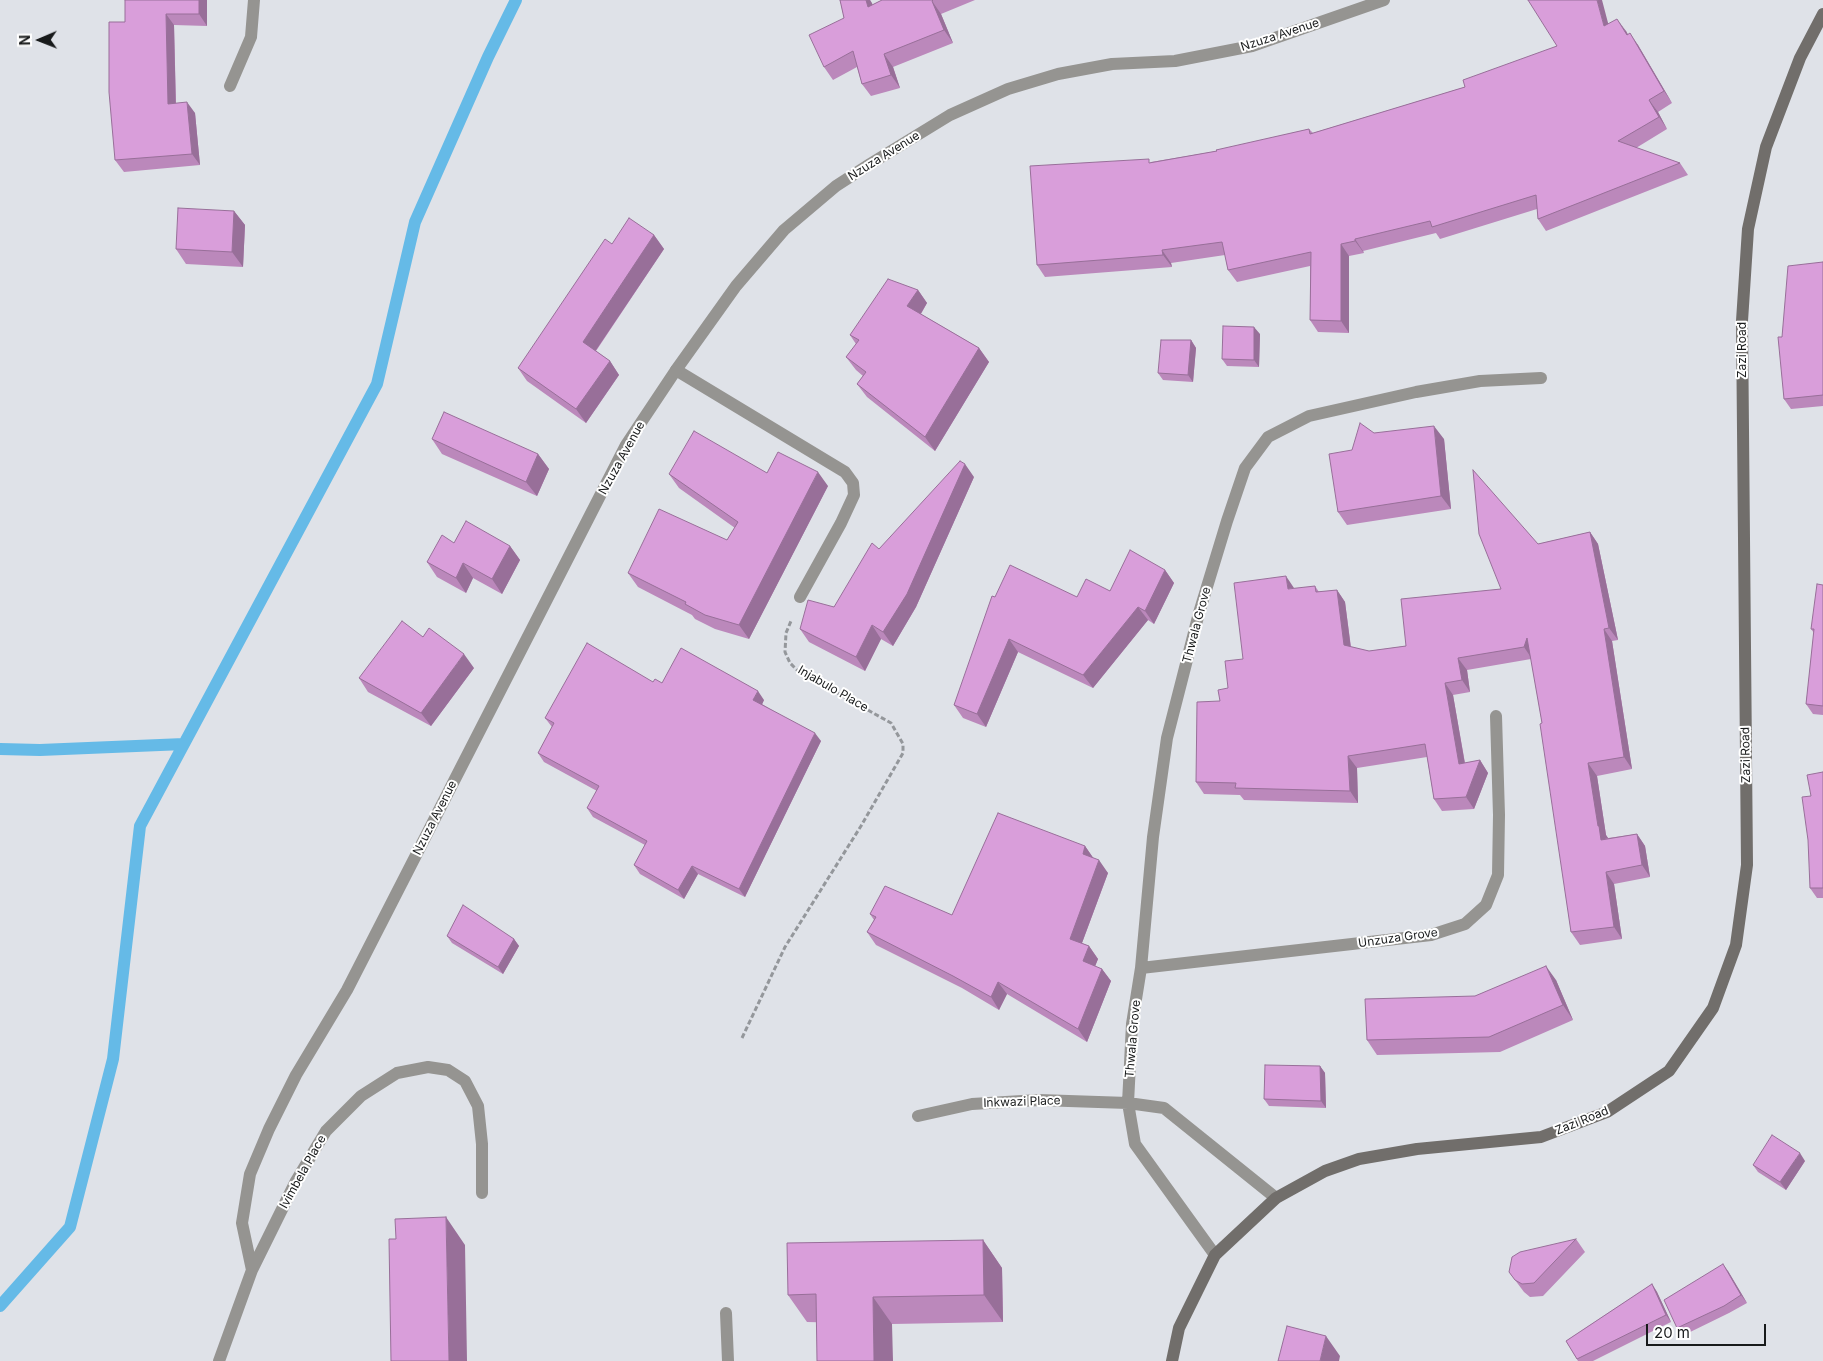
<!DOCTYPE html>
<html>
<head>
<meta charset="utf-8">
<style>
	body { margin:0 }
	#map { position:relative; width:1823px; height:1361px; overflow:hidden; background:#dfe2e8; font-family:Inter,sans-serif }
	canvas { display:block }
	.north { position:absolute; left:15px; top:15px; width:50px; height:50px; -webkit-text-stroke:4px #fff; paint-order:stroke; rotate:269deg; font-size:14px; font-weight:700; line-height:20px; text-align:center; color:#181a1b }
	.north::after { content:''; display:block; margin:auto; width:18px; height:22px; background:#181a1b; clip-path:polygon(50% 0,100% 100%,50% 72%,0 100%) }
	.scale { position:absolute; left:1646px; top:1324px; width:120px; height:22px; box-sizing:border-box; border:2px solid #181a1b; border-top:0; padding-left:6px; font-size:15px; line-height:18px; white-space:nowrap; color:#181a1b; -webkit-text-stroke:4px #fff; paint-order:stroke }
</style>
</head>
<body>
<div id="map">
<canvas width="1823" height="1361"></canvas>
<div class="north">N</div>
<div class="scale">20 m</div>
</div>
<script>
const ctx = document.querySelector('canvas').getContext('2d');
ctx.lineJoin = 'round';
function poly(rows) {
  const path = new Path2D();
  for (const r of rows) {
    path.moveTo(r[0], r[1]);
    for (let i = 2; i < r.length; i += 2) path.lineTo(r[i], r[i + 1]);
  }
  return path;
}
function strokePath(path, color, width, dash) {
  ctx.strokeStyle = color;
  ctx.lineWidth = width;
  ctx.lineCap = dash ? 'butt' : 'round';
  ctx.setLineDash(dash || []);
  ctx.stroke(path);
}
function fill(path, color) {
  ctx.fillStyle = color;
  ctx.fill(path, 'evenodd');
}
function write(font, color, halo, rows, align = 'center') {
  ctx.font = font + ' Inter,sans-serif';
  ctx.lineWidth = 4;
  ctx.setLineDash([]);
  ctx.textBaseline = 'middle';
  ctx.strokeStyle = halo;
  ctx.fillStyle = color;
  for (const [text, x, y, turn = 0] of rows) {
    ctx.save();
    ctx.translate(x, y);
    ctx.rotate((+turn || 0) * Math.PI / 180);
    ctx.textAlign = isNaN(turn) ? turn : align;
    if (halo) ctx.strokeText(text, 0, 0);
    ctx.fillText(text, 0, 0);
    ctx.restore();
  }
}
strokePath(poly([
	[0,749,40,750,184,744],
	[0,1306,70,1227,113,1059,140,826,377,384,415,222,488,57,516,0]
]), '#65bae7', 12);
strokePath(poly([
	[742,1038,785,947,861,826,903,753,903,744,891,723,798,671,790,663,785,652,786,633,791,621]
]), '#94979b', 3, [5, 2.5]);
strokePath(poly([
	[676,370,835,466,845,472,853,483,854,495,841,523,800,597],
	[726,1313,728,1361]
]), '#959491', 12);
strokePath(poly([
	[230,86,251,37,254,0],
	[1141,968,1431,935,1465,924,1486,905,1498,875,1499,815,1496,716],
	[918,1116,972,1104,1039,1100,1128,1103,1164,1108,1276,1198],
	[1215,1255,1135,1144,1128,1103,1132,1024,1141,968,1153,837,1167,738,1199,613,1227,521,1245,468,1268,437,1309,416,1416,392,1480,381,1541,378],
	[252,1270,242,1223,250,1174,269,1129,296,1075,347,990,626,445,676,370,736,286,784,230,836,186,870,164,950,115,1008,89,1058,74,1112,64,1175,61,1252,46,1384,0],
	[219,1361,252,1270,296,1181,326,1131,361,1096,397,1073,428,1067,448,1070,465,1081,478,1106,482,1144,482,1193]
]), '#959491', 12);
strokePath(poly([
	[1172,1361,1179,1328,1215,1255,1276,1198,1325,1171,1359,1159,1417,1149,1541,1137,1607,1112,1669,1071,1713,1008,1736,945,1747,865,1742,321,1748,229,1766,147,1800,58,1823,14]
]), '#716e6b', 12);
fill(poly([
	[207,0,207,26,174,25,176,103,195,113,200,165,124,172,115,160,125,22],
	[840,0,870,0,872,5,882,0,975,0,941,14,953,43,893,67,900,88,871,96,862,84,857,67,833,80,824,67,844,18],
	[1608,24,1626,31,1628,35,1638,45,1672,103,1658,112,1667,129,1636,148,1680,163,1688,175,1546,231,1538,219,1537,209,1440,239,1436,233,1363,251,1364,253,1349,256,1349,333,1318,332,1310,320,1310,266,1237,282,1228,270,1225,255,1171,263,1172,267,1045,277,1037,265,1151,162,1217,151,1309,129,1313,133,1465,87],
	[234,211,245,225,243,267,186,264,176,249],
	[654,235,664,249,596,351,610,361,619,375,586,423,527,381,518,368,612,244],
	[1823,262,1823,406,1791,409,1784,399,1782,337],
	[918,290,927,303,921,314,979,348,989,362,935,451,867,397,857,384,863,376,856,370,846,357,856,344,850,335],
	[1260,334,1259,367,1227,366,1222,359],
	[1191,340,1196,348,1193,382,1163,380,1158,373],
	[1374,433,1444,439,1451,509,1347,525,1338,512],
	[432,439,538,454,549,469,537,496,442,454],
	[767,473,828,486,749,639,715,629,695,619,692,615,638,587,628,573,727,540,735,528,679,488,669,474],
	[974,477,916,607,893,646,881,639,865,671,809,642,800,629,834,607,879,549],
	[1590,532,1598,544,1618,640,1612,641,1632,769,1597,776,1606,835,1608,838,1637,834,1645,846,1650,877,1614,884,1622,939,1580,945,1571,932,1542,723,1531,659,1467,670,1470,692,1453,695,1465,763,1480,760,1488,773,1474,809,1442,811,1434,799,1427,757,1357,768,1358,803,1244,800,1240,795,1204,794,1196,782,1220,701,1228,688,1243,659,1294,589,1315,586,1319,592,1337,590,1345,602,1351,647,1369,651,1406,646,1501,589,1538,544],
	[454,543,510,546,520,560,502,594,473,578,466,593,437,577,427,562],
	[1165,570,1174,583,1154,624,1148,620,1093,688,1018,652,986,727,963,718,954,705,995,597,1077,597,1110,591],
	[1823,585,1823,715,1813,714,1806,704,1814,633,1811,629],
	[474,668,431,726,368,692,359,678],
	[653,682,662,683,764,700,762,704,821,741,745,897,698,874,684,899,640,874,634,865,645,845,593,817,587,808,597,791,544,762,538,753,552,727,545,718],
	[1823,772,1823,898,1817,898,1810,888,1811,796],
	[1085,846,1094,859,1108,873,1082,943,1089,946,1098,959,1095,966,1102,969,1111,981,1087,1042,1007,994,999,1010,962,988,876,945,867,932,874,920,870,914,952,915],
	[447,936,514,939,519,946,503,974,452,943],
	[1556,980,1573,1020,1500,1052,1377,1055,1367,1040,1475,996],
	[1320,1066,1325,1073,1326,1108,1269,1106,1264,1099],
	[1805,1161,1786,1190,1758,1172,1753,1165],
	[1576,1239,1585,1252,1543,1296,1530,1297,1524,1292,1509,1272],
	[983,1240,1002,1268,1003,1322,892,1324,807,1322,788,1295],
	[1728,1271,1747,1303,1729,1313,1682,1336,1677,1328],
	[1652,1284,1657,1292,1671,1322,1593,1361,1578,1361,1566,1341]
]), '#b8b');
fill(poly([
	[199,0,207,0,207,26,199,14],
	[866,0,870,0,872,3,877,20,868,7],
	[1597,0,1602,0,1612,38,1604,26],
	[932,1,941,14,953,43,944,30],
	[166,14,174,25,176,115,168,104],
	[1617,19,1626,31,1635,47,1627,35],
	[1630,33,1638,45,1672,103,1664,91],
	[884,54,893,67,900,88,891,75],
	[1649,100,1658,112,1667,129,1659,117],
	[187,102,195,113,200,165,192,154],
	[234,211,245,225,243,267,232,252],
	[654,235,664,249,592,356,583,342],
	[1355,239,1363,251,1364,253,1355,241],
	[1341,244,1349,256,1349,333,1341,321],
	[1162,250,1171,263,1172,267,1163,255],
	[918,290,927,303,917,320,907,306],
	[1254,327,1260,334,1259,367,1254,360],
	[1191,340,1196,348,1193,382,1188,375],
	[979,348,989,362,935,451,925,437],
	[610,361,619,375,586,423,576,409],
	[1434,426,1444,439,1451,509,1441,496],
	[538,454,549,469,537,496,526,482],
	[965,464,974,477,916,607,893,646,883,632],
	[818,472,828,486,749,639,739,625],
	[1590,532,1598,544,1618,640,1609,628],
	[510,546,520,560,502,594,492,579],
	[463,563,473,578,466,593,456,578],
	[1165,570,1174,583,1154,624,1145,611],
	[1286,576,1294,588,1288,589],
	[1337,590,1345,602,1352,657,1344,645],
	[1138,607,1148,620,1093,688,1083,675],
	[872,625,881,639,865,671,856,657],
	[1604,629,1612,641,1632,769,1624,757],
	[1527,638,1532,659,1524,647],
	[1009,639,1018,652,986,727,977,714],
	[464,654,474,668,431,726,421,713],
	[1458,658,1467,670,1470,692,1462,680],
	[1445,683,1453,695,1467,776,1459,764],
	[758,691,764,700,760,709,753,700],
	[815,733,821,741,745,897,739,889],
	[1348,756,1357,768,1358,803,1350,791],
	[1480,760,1488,773,1474,809,1466,797],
	[1588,763,1597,776,1606,835,1608,838,1601,840,1598,826],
	[1637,834,1645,846,1650,877,1642,865],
	[1085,846,1094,859,1083,854],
	[1099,860,1108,873,1079,951,1070,939],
	[692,866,698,874,684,899,678,890],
	[1606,872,1614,884,1622,939,1614,927],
	[514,939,519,946,503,974,498,967],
	[1089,946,1098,959,1092,974,1083,961],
	[1546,966,1556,980,1573,1020,1563,1005],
	[1102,969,1111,981,1087,1042,1078,1029],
	[998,982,1007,994,999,1010,991,997],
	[1320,1066,1325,1073,1326,1108,1321,1101],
	[1800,1153,1805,1161,1786,1190,1780,1182],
	[446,1217,465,1245,467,1361,449,1361],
	[983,1240,1002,1268,1003,1322,984,1295],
	[1723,1264,1728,1271,1747,1303,1741,1295],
	[1652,1284,1657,1292,1671,1322,1666,1315],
	[873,1297,892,1324,893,1361,874,1361],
	[1326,1336,1340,1356,1339,1361,1320,1361]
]), '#986f99');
const building = poly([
	[125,0,199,0,199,14,166,14,168,104,187,102,192,154,115,160,109,92,109,22,125,22,125,0],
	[840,0,866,0,868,7,882,0,933,0,932,1,944,30,884,54,891,75,862,84,853,51,824,67,809,35,844,18,840,0],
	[1528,0,1597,0,1604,26,1617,19,1627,35,1630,33,1664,91,1649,100,1659,117,1618,141,1680,163,1538,219,1536,195,1432,227,1430,221,1355,239,1355,241,1341,244,1341,321,1310,320,1311,252,1228,270,1222,242,1162,250,1163,255,1037,265,1030,166,1149,159,1149,163,1217,151,1216,150,1309,129,1310,134,1465,87,1463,80,1557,46,1528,0],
	[178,208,234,211,232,252,176,249,178,208],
	[629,218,654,235,583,342,610,361,576,409,518,368,605,239,612,244,629,218],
	[1823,262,1823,395,1784,399,1778,337,1782,337,1788,266,1823,262],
	[888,279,918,290,907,306,979,348,925,437,857,384,866,372,846,357,859,340,850,335,888,279],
	[1223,326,1254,327,1254,360,1222,359,1223,326],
	[1161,340,1191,340,1188,375,1158,373,1161,340],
	[444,412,538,454,526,482,432,439,444,412],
	[1360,423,1374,433,1434,426,1441,496,1338,512,1329,454,1352,450,1360,423],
	[694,431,767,473,778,452,818,472,739,625,705,615,685,604,686,602,628,573,659,509,727,540,738,522,669,474,694,431],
	[960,461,965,464,907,594,883,632,872,625,856,657,800,629,808,600,834,607,872,543,879,549,960,461],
	[1473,470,1538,544,1590,532,1609,628,1604,629,1624,757,1588,763,1598,826,1599,826,1601,840,1637,834,1642,865,1606,872,1614,927,1571,932,1540,724,1542,723,1527,638,1524,647,1458,658,1462,680,1445,683,1459,764,1480,760,1466,797,1434,799,1425,744,1348,756,1350,791,1235,788,1236,783,1196,782,1197,702,1220,701,1218,690,1228,688,1225,661,1243,659,1234,583,1286,576,1288,589,1315,586,1316,592,1337,590,1344,645,1369,651,1406,646,1401,599,1501,589,1479,534,1473,470],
	[466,521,510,546,492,579,463,563,456,578,427,562,442,535,454,543,466,521],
	[1130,550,1165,570,1145,611,1138,607,1083,675,1009,639,977,714,954,705,992,596,995,597,1010,565,1077,597,1086,579,1110,591,1130,550],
	[1817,584,1823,585,1823,706,1806,704,1814,629,1811,629,1817,584],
	[402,621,423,637,429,628,464,654,421,713,359,678,402,621],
	[587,643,653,682,655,679,662,683,681,648,758,691,753,700,815,733,739,889,692,866,678,890,634,865,647,841,587,808,599,786,538,753,554,723,545,718,587,643],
	[1823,772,1823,888,1810,888,1808,840,1802,797,1811,796,1807,775,1823,772],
	[998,813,1085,846,1083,854,1099,860,1070,939,1089,946,1083,961,1102,969,1078,1029,998,982,991,997,953,976,867,932,876,917,870,914,885,886,952,915,998,813],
	[463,905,514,939,498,967,447,936,463,905],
	[1546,966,1563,1005,1489,1037,1367,1040,1365,999,1475,996,1546,966],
	[1265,1065,1320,1066,1321,1101,1264,1099,1265,1065],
	[1772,1135,1800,1153,1780,1182,1753,1165,1772,1135],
	[446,1217,449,1361,391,1361,389,1239,396,1239,395,1219,446,1217],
	[1576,1239,1534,1283,1522,1284,1515,1280,1509,1272,1512,1257,1520,1252,1576,1239],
	[983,1240,984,1295,873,1297,874,1361,817,1361,816,1294,788,1295,787,1243,983,1240],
	[1723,1264,1741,1295,1724,1306,1677,1328,1664,1300,1723,1264],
	[1652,1284,1666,1315,1577,1359,1566,1341,1652,1284],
	[1287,1326,1326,1336,1320,1361,1278,1361,1287,1326]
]);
fill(building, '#d99eda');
strokePath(building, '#986f99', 1);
write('12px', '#181a1b', '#fff', [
	["Nzuza Avenue",1280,35,-18],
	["Nzuza Avenue",884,156,-32],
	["Zazi Road",1742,350,-90],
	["Nzuza Avenue",622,458,-61],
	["Thwala Grove",1197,625,-75],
	["Injabulo Place",833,689,30],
	["Zazi Road",1746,755,-91],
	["Nzuza Avenue",435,818,-63],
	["Unzuza Grove",1398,938,-8],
	["Thwala Grove",1133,1039,-85],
	["Inkwazi Place",1022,1102,-2],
	["Zazi Road",1582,1121,-22],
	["Ivimbela Place",303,1172,-61]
]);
</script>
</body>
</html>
